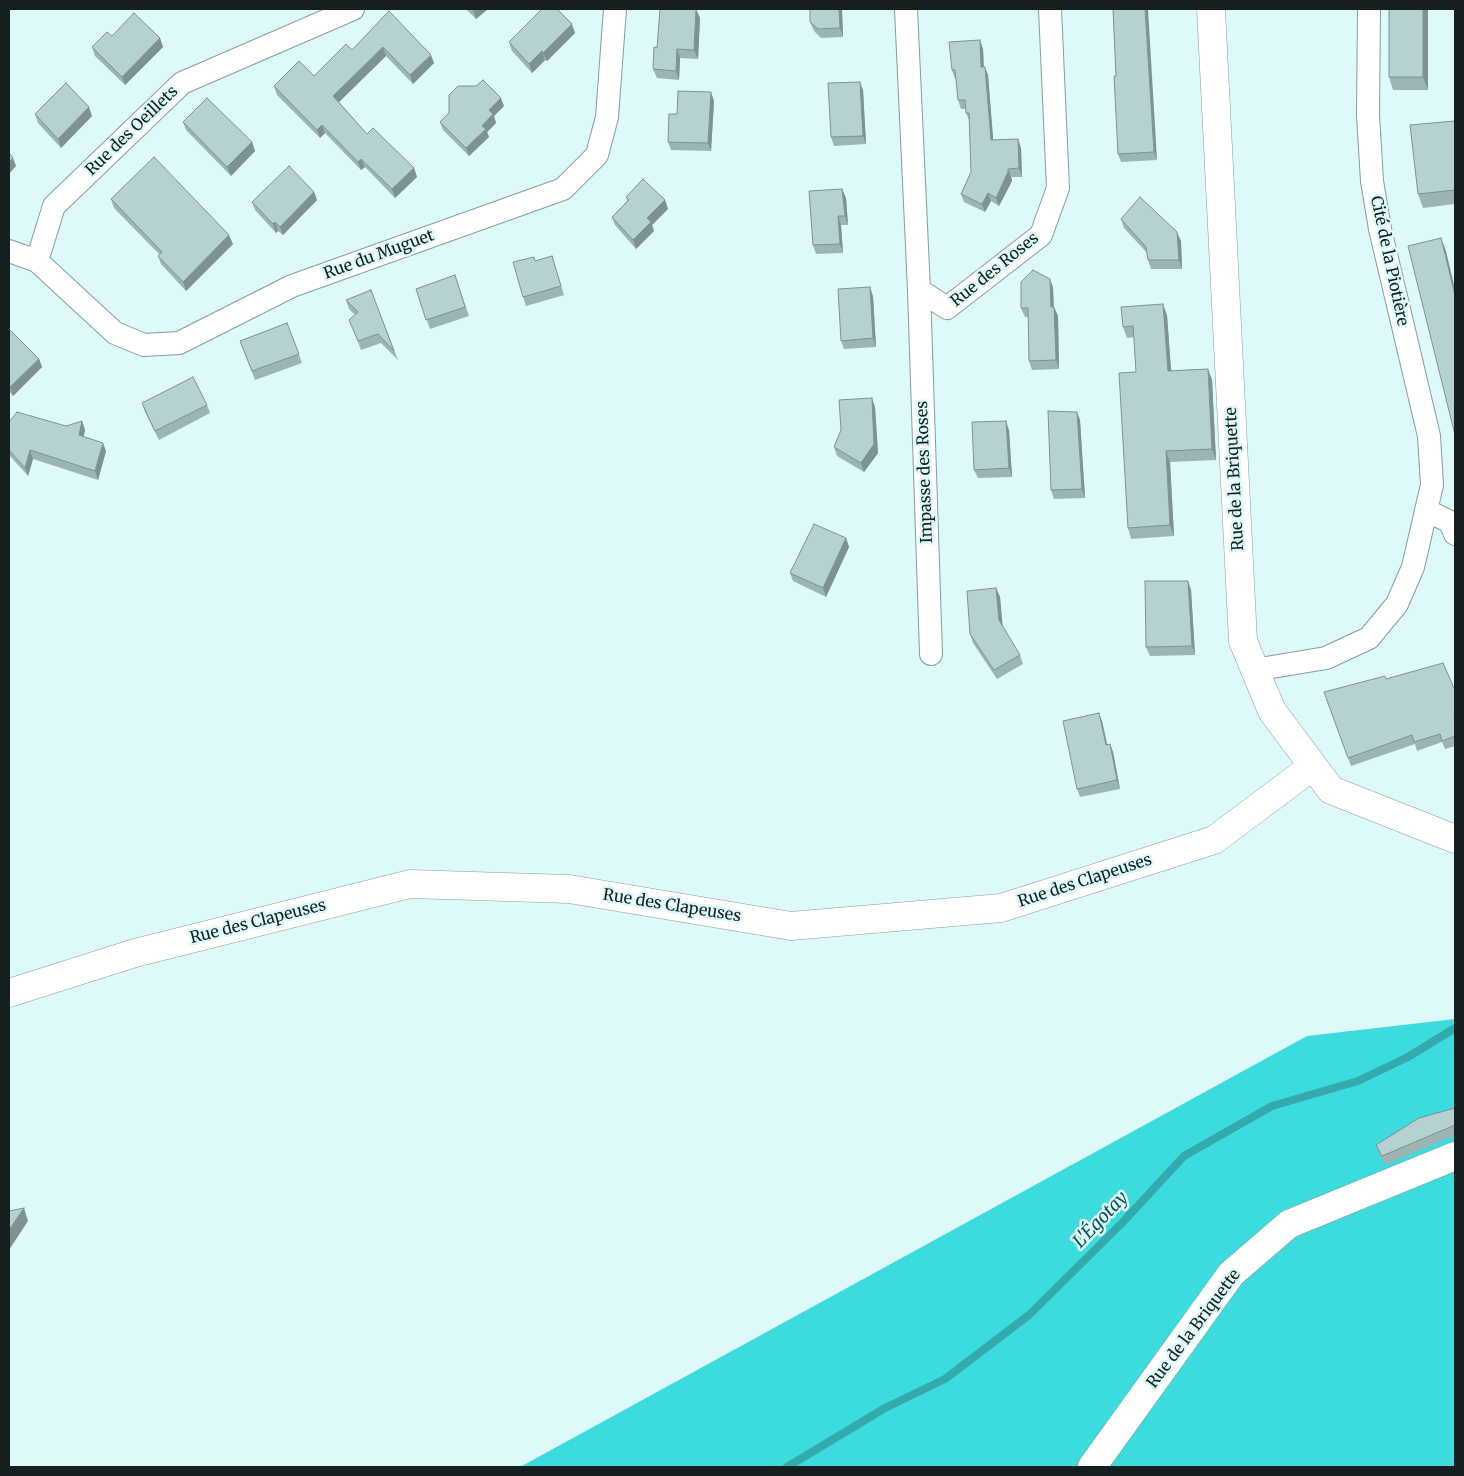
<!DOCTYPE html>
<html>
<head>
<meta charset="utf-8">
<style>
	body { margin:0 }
	#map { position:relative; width:1464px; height:1476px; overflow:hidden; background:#def9f9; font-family:Merriweather,serif }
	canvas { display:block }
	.frame { position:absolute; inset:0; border:10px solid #151f1f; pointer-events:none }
</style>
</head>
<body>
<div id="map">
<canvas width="1464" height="1476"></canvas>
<div class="frame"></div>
</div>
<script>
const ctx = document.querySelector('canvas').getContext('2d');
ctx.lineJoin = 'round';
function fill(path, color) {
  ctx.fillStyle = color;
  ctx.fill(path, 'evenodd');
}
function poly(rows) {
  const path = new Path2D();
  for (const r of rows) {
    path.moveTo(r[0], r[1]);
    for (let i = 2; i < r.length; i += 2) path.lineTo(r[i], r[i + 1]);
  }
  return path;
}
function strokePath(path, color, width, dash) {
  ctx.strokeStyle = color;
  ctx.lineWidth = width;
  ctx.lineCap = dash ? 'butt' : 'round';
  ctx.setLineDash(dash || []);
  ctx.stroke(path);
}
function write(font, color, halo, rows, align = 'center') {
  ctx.font = font + ' Merriweather,serif';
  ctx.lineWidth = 5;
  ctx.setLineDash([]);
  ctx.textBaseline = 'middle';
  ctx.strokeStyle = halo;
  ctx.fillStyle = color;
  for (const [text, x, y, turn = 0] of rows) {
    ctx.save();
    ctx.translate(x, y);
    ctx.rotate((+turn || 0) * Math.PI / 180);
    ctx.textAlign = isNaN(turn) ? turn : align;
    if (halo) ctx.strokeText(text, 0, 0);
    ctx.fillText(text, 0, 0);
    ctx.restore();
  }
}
fill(poly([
	[1455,1019,1455,1467,520,1467,1307,1036]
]), '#3bdbde');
strokePath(poly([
	[787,1467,885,1408,945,1379,1029,1315,1122,1223,1184,1156,1272,1106,1358,1081,1408,1057,1455,1028]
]), '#35aaad', 8);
const street = poly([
	[906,9,919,290,947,308,1041,235,1058,188,1050,9],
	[9,251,37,261,115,333,144,345,179,343,292,286,563,189,597,155,607,117,615,9],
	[37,261,54,206,182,83,353,9],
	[919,290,931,654],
	[1426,510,1450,522,1455,534],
	[1254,670,1326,658,1369,638,1397,604,1413,567,1432,485,1429,436,1380,229,1372,181,1368,115,1369,9]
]);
const secondary = poly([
	[1211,9,1243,641,1272,711,1331,790,1455,839],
	[9,993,135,953,410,884,569,889,791,926,1001,908,1214,840,1313,766],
	[1092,1467,1231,1274,1289,1224,1455,1156]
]);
strokePath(street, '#849d9e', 24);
strokePath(secondary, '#849d9e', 29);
strokePath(street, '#fff', 22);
strokePath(secondary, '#fff', 28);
fill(poly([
	[466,9,488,9,476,19],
	[696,9,700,18,698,59,680,58,679,80,657,78,653,69,657,48],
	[810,9,842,9,843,37,821,38,814,31,810,22],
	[1113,9,1157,160,1121,162,1118,154,1116,76],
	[1389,9,1428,9,1428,90,1393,90,1389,77],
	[389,11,434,63,413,84,386,56,339,102,367,134,414,168,417,177,395,198,365,167,361,170,325,133,320,138,277,95,274,86,314,76,352,50],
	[575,33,547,61,545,60,532,73,512,51,509,42],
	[112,36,160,38,163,47,125,85,95,56,92,47],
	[980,40,983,49,984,67,988,75,993,140,1018,139,1021,148,1022,177,1011,177,1012,181,999,206,991,201,985,212,964,202,961,194,971,172,970,122,966,113,966,109,961,109,958,100,956,79,955,79,952,70],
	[863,90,866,144,834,146,831,137],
	[714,101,711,151,671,150,668,142,677,114],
	[504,106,494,116,496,123,487,132,489,137,469,156,443,130,440,122],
	[35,114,92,116,61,148,38,123],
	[1455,121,1455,204,1423,208,1418,194],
	[183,122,252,142,255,151,231,176,186,130],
	[842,189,846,198,848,225,841,225,843,253,816,254,813,245],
	[314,192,317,200,283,235,278,231,276,233,255,210,252,202],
	[626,197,665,200,668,209,652,225,654,231,636,249,615,225,612,217,627,201],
	[111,199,233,244,186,291,161,264,158,256,159,254,114,208],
	[1121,219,1181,241,1182,269,1151,269,1148,260,1147,253,1124,228],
	[552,256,564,295,526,306,523,297,536,261],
	[455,275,469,316,430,329,416,289],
	[1050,279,1053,288,1054,307,1058,316,1059,369,1032,370,1029,361,1028,317,1025,317,1021,308],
	[371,290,398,360,381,343,361,350,353,329,355,315,349,309,346,300],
	[873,296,876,347,844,349,841,341],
	[1167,315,1171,371,1208,369,1212,380,1216,460,1170,462,1174,536,1131,539,1128,528,1136,372,1134,337,1127,338,1123,327],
	[287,323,302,363,255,380,240,341],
	[9,329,39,359,42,367,13,396,9,391],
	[142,403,207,405,210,413,159,440,145,412],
	[875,407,878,453,864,472,837,456,834,447],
	[1077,412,1080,420,1085,498,1054,499,1051,490],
	[82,421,85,430,83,437,106,451,98,480,33,459,28,476,9,455,9,422,66,426],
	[1009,430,1012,477,978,478,974,470],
	[846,538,849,547,826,597,793,581,790,573],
	[1188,581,1191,590,1195,655,1150,656,1146,647],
	[996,588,1000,597,1002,625,1020,655,1023,664,997,679,973,643,970,634],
	[1387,679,1455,690,1455,746,1445,749,1442,742,1417,751,1415,744,1351,766,1324,692],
	[1102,721,1107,745,1110,744,1113,752,1120,789,1080,797,1077,789],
	[1455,1108,1455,1135,1385,1165,1379,1154,1376,1145]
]), '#9db4b4');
fill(poly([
	[475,9,488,9,476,19,473,10],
	[696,9,700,18,698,59,694,50],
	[839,9,842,9,843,37,840,28],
	[1145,9,1148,9,1157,160,1154,152],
	[1423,9,1428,9,1428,90,1423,77],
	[572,24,575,33,547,61,543,53],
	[160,38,163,47,125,85,122,77],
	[980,40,983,49,984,76,981,67],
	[383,47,386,56,337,104,333,96],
	[677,49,680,58,679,80,676,71],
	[542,51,545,60,532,73,529,64],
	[431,55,434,63,413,84,410,75],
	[985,67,988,75,994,149,991,140],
	[860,82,863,90,866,144,863,136],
	[711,92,714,101,711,151,708,143],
	[501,98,504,106,494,116,496,123,487,132,489,137,469,156,466,148,482,126,489,110],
	[89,107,92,116,61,148,58,139],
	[322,125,325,133,320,138,317,130],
	[1018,139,1021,148,1022,177,1019,168],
	[252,142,255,151,231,176,227,167],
	[13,158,16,166,9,174,9,162],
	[361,159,365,167,361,170,358,162],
	[414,168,417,177,395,198,392,189],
	[1008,169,1011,177,1012,181,999,206,996,198],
	[842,189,846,198,848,225,845,216],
	[314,192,317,200,283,235,280,227],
	[988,193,991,201,985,212,982,204],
	[665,200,668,209,652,225,654,231,636,249,633,240,647,218],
	[838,216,841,225,843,253,840,244],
	[275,222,278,231,276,233,273,224],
	[1177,232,1181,241,1182,269,1179,260],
	[229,235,233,244,186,291,183,282],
	[1441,238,1446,251,1455,289,1455,295],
	[1050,279,1053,288,1054,316,1051,307],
	[870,287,873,296,876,347,873,338],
	[1163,304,1167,315,1172,382,1168,371],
	[1054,307,1058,316,1059,369,1056,360],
	[39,359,42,367,13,396,10,387],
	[1208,369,1212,380,1216,460,1212,449],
	[872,398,875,407,878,453,864,472,861,463],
	[1077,412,1080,420,1085,498,1082,489],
	[82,421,85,430,82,444,79,435],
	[1006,421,1009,430,1012,477,1009,468],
	[103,443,106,451,98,480,95,471],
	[30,450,33,459,28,476,25,468],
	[1166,451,1170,462,1174,536,1170,525],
	[846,538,849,547,826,597,823,588],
	[1188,581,1191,590,1195,655,1192,646],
	[996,588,1000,597,1003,629,999,620],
	[1099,713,1102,721,1109,753,1106,745],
	[1110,744,1113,752,1120,789,1117,780],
	[24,1208,28,1221,9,1250,9,1230]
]), '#7f9292');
const building = poly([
	[542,9,557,9,572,24,543,53,542,51,529,64,509,42,542,9],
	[660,9,696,9,694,50,677,49,676,71,653,69,654,47,657,48,660,9],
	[810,9,839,9,840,28,818,29,810,22,810,9],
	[1113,9,1145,9,1154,152,1118,154,1114,76,1116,76,1113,9],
	[1389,9,1423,9,1423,77,1389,77,1389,9],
	[389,11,431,55,410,75,383,47,333,96,367,134,373,128,414,168,392,189,361,159,358,162,322,125,317,130,274,86,299,61,314,76,346,44,352,50,389,11],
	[134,13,160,38,122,77,92,47,107,32,112,36,134,13],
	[980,40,981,67,985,67,991,140,1018,139,1019,168,1008,169,1008,172,996,198,988,193,982,204,961,194,971,172,969,113,966,113,965,100,958,100,955,70,952,70,949,42,980,40],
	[483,80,501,98,489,110,493,114,482,126,486,129,466,148,440,122,449,113,449,95,458,86,476,86,483,80],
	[860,82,863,136,831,137,828,83,860,82],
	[66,83,89,107,58,139,35,114,66,83],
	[678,91,711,92,708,143,668,142,669,114,677,114,678,91],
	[207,98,252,142,227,167,183,122,207,98],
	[1455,121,1455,190,1418,194,1410,125,1455,121],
	[9,153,13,158,9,162,9,153],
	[154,157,229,235,183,282,158,256,162,252,111,199,154,157],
	[289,166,314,192,280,227,275,222,273,224,252,202,289,166],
	[643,179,665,200,647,218,651,222,633,240,612,217,629,200,626,197,643,179],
	[842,189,845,216,838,216,840,244,813,245,809,191,842,189],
	[1140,197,1177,232,1179,260,1148,260,1146,247,1121,219,1140,197],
	[1441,238,1455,295,1455,435,1408,246,1441,238],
	[552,256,561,286,523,297,513,262,534,257,535,261,552,256],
	[1033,270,1050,279,1051,307,1054,307,1056,360,1029,361,1028,308,1021,308,1021,282,1033,270],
	[455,275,465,307,426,320,416,289,455,275],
	[870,287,873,338,841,341,838,289,870,287],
	[371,290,394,351,378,334,358,341,349,320,358,312,346,300,371,290],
	[1163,304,1168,371,1208,369,1212,449,1166,451,1170,525,1128,528,1119,373,1136,372,1133,326,1123,327,1121,307,1163,304],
	[287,323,299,354,252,371,240,341,287,323],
	[9,329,39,359,10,387,9,386,9,329],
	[193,377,207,405,155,431,142,403,193,377],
	[872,398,874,444,861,463,834,447,841,430,839,400,872,398],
	[1048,411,1077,412,1082,489,1051,490,1048,411],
	[17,412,66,426,82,421,79,435,103,443,95,471,30,450,25,468,9,450,9,422,17,412],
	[1006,421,1009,468,974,470,972,422,1006,421],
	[814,524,846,538,823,588,790,573,814,524],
	[1145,581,1188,581,1192,646,1146,647,1145,581],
	[996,588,999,620,1020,655,994,670,970,634,967,591,996,588],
	[1443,663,1455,690,1455,711,1454,712,1455,716,1455,736,1442,741,1440,734,1414,742,1412,735,1348,758,1324,692,1385,676,1386,679,1443,663],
	[1099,713,1106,745,1110,744,1117,780,1077,789,1063,721,1099,713],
	[1455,1108,1455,1125,1382,1156,1376,1145,1419,1118,1455,1108],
	[24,1208,9,1230,9,1211,24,1208]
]);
fill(building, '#b6d1d1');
strokePath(building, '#7f9292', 1);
write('16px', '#151f1f', '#def9f9', [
	["Rue des Oeillets",132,131,-44],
	["Rue du Muguet",379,255,-20],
	["Cité de la Piotière",1389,261,78],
	["Rue des Roses",995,270,-39],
	["Impasse des Roses",925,472,-92],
	["Rue de la Briquette",1235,479,-93],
	["Rue des Clapeuses",1085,881,-18],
	["Rue des Clapeuses",672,906,9],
	["Rue des Clapeuses",258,922,-14],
	["Rue de la Briquette",1194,1329,-53]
]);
write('italic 18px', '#0d5052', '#def9f9', [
	["L'Égotay",1101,1220,-46]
]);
</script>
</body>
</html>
